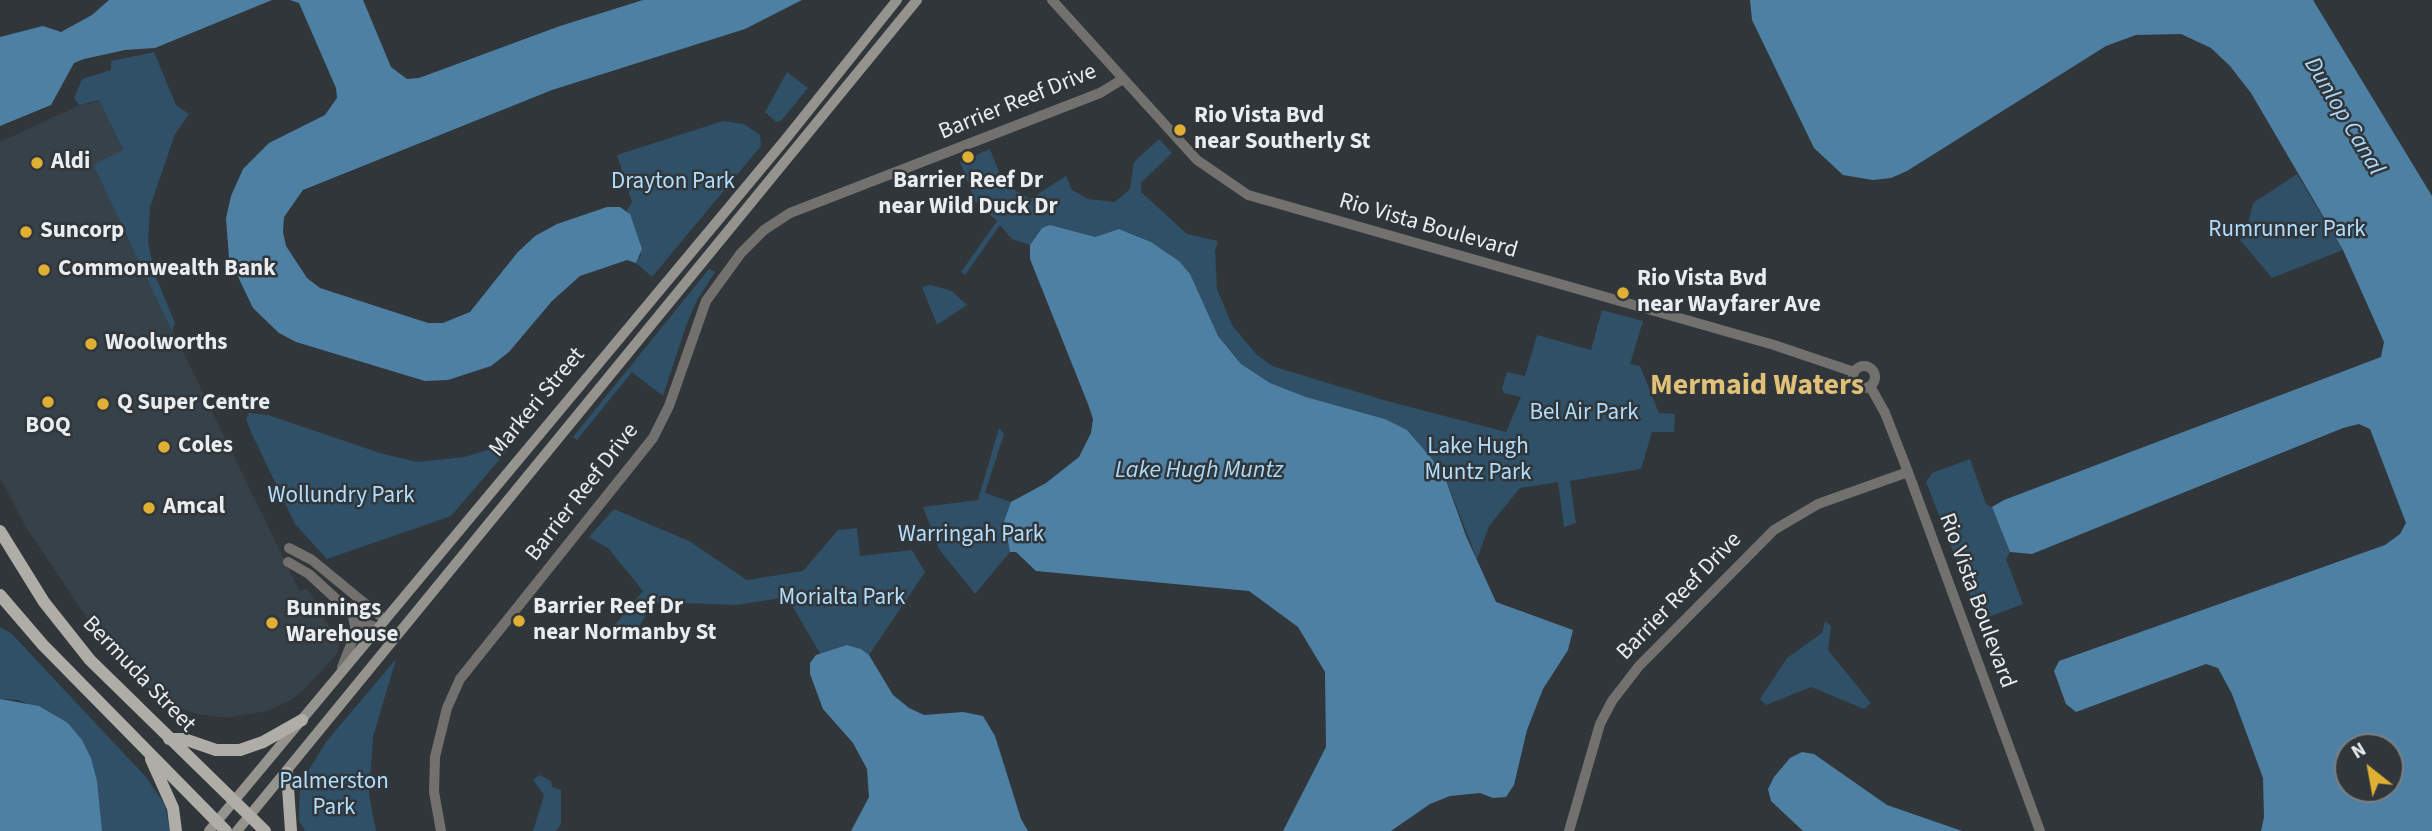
<!DOCTYPE html>
<html>
<head>
<meta charset="utf-8">
<style>
	body { margin:0 }
	#map { position:relative; width:2432px; height:831px; overflow:hidden; background:#30363a; font-family:"Source Sans 3",sans-serif }
	canvas { display:block }
	.north { position:absolute; left:2334px; top:733px; width:70px; height:70px; box-sizing:border-box; background:#30363a; border:2px solid #7a7f83; border-radius:50%; rotate:329deg; font-size:19px; font-weight:700; line-height:28px; text-align:center; color:#eaedf0 }
	.north::after { content:''; display:block; margin:auto; width:24px; height:32px; background:#dfb034; clip-path:polygon(50% 0,100% 100%,50% 72%,0 100%) }
</style>
</head>
<body>
<div id="map">
<canvas width="2432" height="831"></canvas>
<div class="north">N</div>
</div>
<script>
const ctx = document.querySelector('canvas').getContext('2d');
ctx.lineJoin = 'round';
function fill(path, color) {
  ctx.fillStyle = color;
  ctx.fill(path, 'evenodd');
}
function poly(rows) {
  const path = new Path2D();
  for (const r of rows) {
    if (r.length === 3) {
      path.moveTo(r[0] + r[2], r[1]);
      path.arc(r[0], r[1], r[2], 0, 2 * Math.PI);
      continue;
    }
    path.moveTo(r[0], r[1]);
    for (let i = 2; i < r.length; i += 2) path.lineTo(r[i], r[i + 1]);
  }
  return path;
}
function strokePath(path, color, width, dash) {
  ctx.strokeStyle = color;
  ctx.lineWidth = width;
  ctx.lineCap = dash ? 'butt' : 'round';
  ctx.setLineDash(dash || []);
  ctx.stroke(path);
}
function write(font, color, halo, rows, align = 'center') {
  ctx.font = font + ' "Source Sans 3",sans-serif';
  ctx.lineWidth = 5;
  ctx.setLineDash([]);
  ctx.textBaseline = 'middle';
  ctx.strokeStyle = halo;
  ctx.fillStyle = color;
  for (const [text, x, y, turn = 0] of rows) {
    ctx.save();
    ctx.translate(x, y);
    ctx.rotate((+turn || 0) * Math.PI / 180);
    ctx.textAlign = isNaN(turn) ? turn : align;
    if (halo) ctx.strokeText(text, 0, 0);
    ctx.fillText(text, 0, 0);
    ctx.restore();
  }
}
fill(poly([
	[99,100,123,151,93,166,294,580,300,591,307,588,339,643,338,652,306,688,291,700,267,711,226,718,197,714,177,707,148,689,124,660,103,627,87,618,26,527,0,478,0,142,86,102,88,105]
]), '#374149');
fill(poly([
	[154,52,176,105,189,114,175,134,150,207,148,242,155,275,175,323,172,331,93,165,123,150,99,100,79,105,74,98,82,79,111,70,111,61],
	[787,72,808,88,781,121,776,122,765,112],
	[723,121,744,124,760,135,761,146,652,277,636,263,641,255,627,210,632,202,617,155],
	[1159,139,1172,153,1141,183,1141,192,1187,234,1218,241,1215,251,1217,289,1232,325,1256,354,1272,366,1387,401,1506,432,1521,397,1504,393,1502,388,1507,372,1525,376,1537,335,1591,350,1602,310,1643,321,1630,364,1640,366,1659,413,1675,414,1674,432,1652,432,1641,469,1570,481,1576,523,1564,527,1558,482,1520,488,1489,526,1477,559,1443,472,1385,419,1306,397,1270,383,1241,364,1218,336,1179,261,1151,242,1119,229,1095,237,1042,228,1030,245,1012,239,1000,225,965,275,961,272,997,221,975,201,960,162,990,149,1003,183,1030,199,1066,176,1072,190,1088,199,1115,202,1130,189,1134,162],
	[2297,174,2343,250,2272,278,2240,240,2247,228,2253,203],
	[709,269,715,272,696,302,686,326,663,396,632,372,577,440,573,437],
	[931,285,952,291,967,305,937,325,922,287],
	[249,413,268,415,383,454,418,462,464,457,501,446,507,451,451,516,327,559,295,524,251,432,246,419],
	[999,428,1004,434,985,493,1011,502,1004,521,1010,552,975,594,939,549,923,507,978,500],
	[1970,459,1986,504,1992,507,2010,552,2006,559,2023,604,1983,619,1972,600,1926,482,1932,473],
	[614,509,689,541,747,580,803,571,838,530,857,528,860,556,912,550,925,572,869,655,861,649,847,645,821,655,787,597,737,605,652,602,632,642,613,627,643,591,608,548,589,537],
	[1825,621,1831,626,1828,650,1871,703,1864,709,1811,687,1766,705,1760,699,1787,658,1822,633],
	[0,627,11,633,146,777,165,805,170,831,102,831,91,758,82,740,68,723,19,700,0,699],
	[396,659,373,737,369,794,376,831,305,831,299,821,300,784,326,742],
	[540,775,551,781,552,787,561,790,561,824,556,831,533,831,544,795,533,780]
]), '#2f5066');
fill(poly([
	[109,0,272,0,155,48,125,50,84,59,74,63,51,105,0,126,0,37,43,26,61,32,92,15],
	[290,0,363,0,391,67,407,79,419,78,560,26,643,0,802,0,745,29,552,90,303,190,284,217,283,232,286,246,307,278,320,288,428,323,443,323,470,312,517,253,535,236,557,224,607,207,620,207,630,214,642,249,636,263,627,260,580,276,552,301,509,352,491,366,448,380,425,381,296,342,279,333,253,308,229,258,226,218,231,196,243,169,269,143,325,115,337,98,336,88,299,3],
	[1750,0,2313,0,2432,196,2432,831,2261,831,2264,817,2263,778,2232,694,2218,668,2206,664,2076,712,2066,704,2054,671,2059,661,2385,545,2400,534,2406,523,2370,429,2359,424,2343,428,2032,554,2010,552,1992,507,2004,500,2381,357,2384,342,2343,250,2251,93,2230,66,2211,48,2181,34,2136,35,2106,46,1907,171,1891,178,1873,180,1843,175,1814,148,1752,20],
	[2348,747,2390,747,2390,789,2348,789],
	[1050,225,1095,237,1119,229,1151,242,1179,261,1190,274,1218,336,1241,364,1270,383,1306,397,1385,419,1407,430,1443,472,1466,536,1496,602,1573,630,1568,650,1543,689,1527,730,1514,785,1506,797,1493,798,1480,793,1450,796,1430,804,1391,831,1283,831,1326,747,1325,672,1298,627,1249,591,1036,571,1016,552,1010,552,1004,521,1011,502,1046,483,1079,457,1091,433,1093,419,1088,404,1030,259,1030,245,1042,228],
	[847,645,861,649,869,655,893,695,909,708,924,715,963,712,983,716,995,736,1021,819,1028,831,851,831,869,797,867,769,853,743,823,709,810,674,810,663,816,655],
	[0,699,39,706,68,723,82,740,91,758,97,781,102,831,0,831],
	[1802,752,1814,754,1887,805,1962,831,1803,831,1771,801,1768,789,1774,777,1790,758]
]), '#4e80a4');
strokePath(poly([
	[1052,0,1197,160,1248,195,1774,345,1854,372],
	[1864,377,11],
	[1870,386,1885,413,1908,472,2040,831],
	[289,548,312,560,385,620],
	[288,562,309,574,361,622,378,628],
	[342,667,356,632,353,616],
	[441,831,434,792,435,757,447,708,460,679,653,438,669,406,706,301,741,253,764,230,790,213,1100,93,1123,79],
	[1569,831,1600,724,1612,701,1639,666,1774,530,1818,504,1908,472]
]), '#72716e', 10);
strokePath(poly([
	[209,831,785,140,897,0],
	[237,831,917,0]
]), '#95938e', 10);
strokePath(poly([
	[0,531,44,602,90,660,265,831],
	[0,595,43,645,226,831],
	[169,739,184,739,216,750,240,750,263,742,302,720],
	[151,759,173,808,176,831],
	[287,773,291,831]
]), '#afada7', 12);
for (const [x, y, r, color] of [
	[1180,130,7,"#dfb034"],
	[968,157,7,"#dfb034"],
	[37,163,7,"#dfb034"],
	[26,232,7,"#dfb034"],
	[44,270,7,"#dfb034"],
	[1623,293,7,"#dfb034"],
	[91,344,7,"#dfb034"],
	[48,402,7,"#dfb034"],
	[103,404,7,"#dfb034"],
	[164,447,7,"#dfb034"],
	[149,508,7,"#dfb034"],
	[519,621,7,"#dfb034"],
	[272,623,7,"#dfb034"]
]) {
  const dot = new Path2D();
  dot.arc(x, y, r, 0, 2 * Math.PI);
  ctx.fillStyle = color;
  ctx.fill(dot);
  strokePath(dot, '#30363a', 2.5);
}
write('23px', '#eaedf0', '#30363a', [
	["Barrier Reef Drive",1018,103,-22],
	["Rio Vista Boulevard",1428,227,16],
	["Markeri Street",538,403,-50],
	["Barrier Reef Drive",583,493,-52],
	["Barrier Reef Drive",1680,597,-46],
	["Rio Vista Boulevard",1976,601,70],
	["Bermuda Street",138,675,46]
]);
write('bold 23px', '#eaedf0', '#30363a', [
	["Rio Vista Bvd",1194,117],
	["near Southerly St",1194,143],
	["Aldi",51,163],
	["Barrier Reef Dr",968,182,"center"],
	["near Wild Duck Dr",968,208,"center"],
	["Suncorp",40,232],
	["Commonwealth Bank",58,270],
	["Rio Vista Bvd",1637,280],
	["near Wayfarer Ave",1637,306],
	["Woolworths",105,344],
	["Q Super Centre",117,404],
	["BOQ",48,427,"center"],
	["Coles",178,447],
	["Amcal",163,508],
	["Barrier Reef Dr",533,608],
	["near Normanby St",533,634],
	["Bunnings",286,610],
	["Warehouse",286,636]
], 'left');
write('23px', '#b2defe', '#30363a', [
	["Drayton Park",673,183],
	["Rumrunner Park",2287,231],
	["Bel Air Park",1584,414],
	["Lake Hugh",1478,448],
	["Muntz Park",1478,474],
	["Wollundry Park",341,497],
	["Warringah Park",971,536],
	["Morialta Park",842,599],
	["Palmerston",334,783],
	["Park",334,809]
]);
write('italic 24px', '#add9f9', '#30363a', [
	["Dunlop Canal",2343,117,59],
	["Lake Hugh Muntz",1199,472]
]);
write('bold 30px', '#e1c177', '#30363a', [
	["Mermaid Waters",1757,387]
]);
</script>
</body>
</html>
